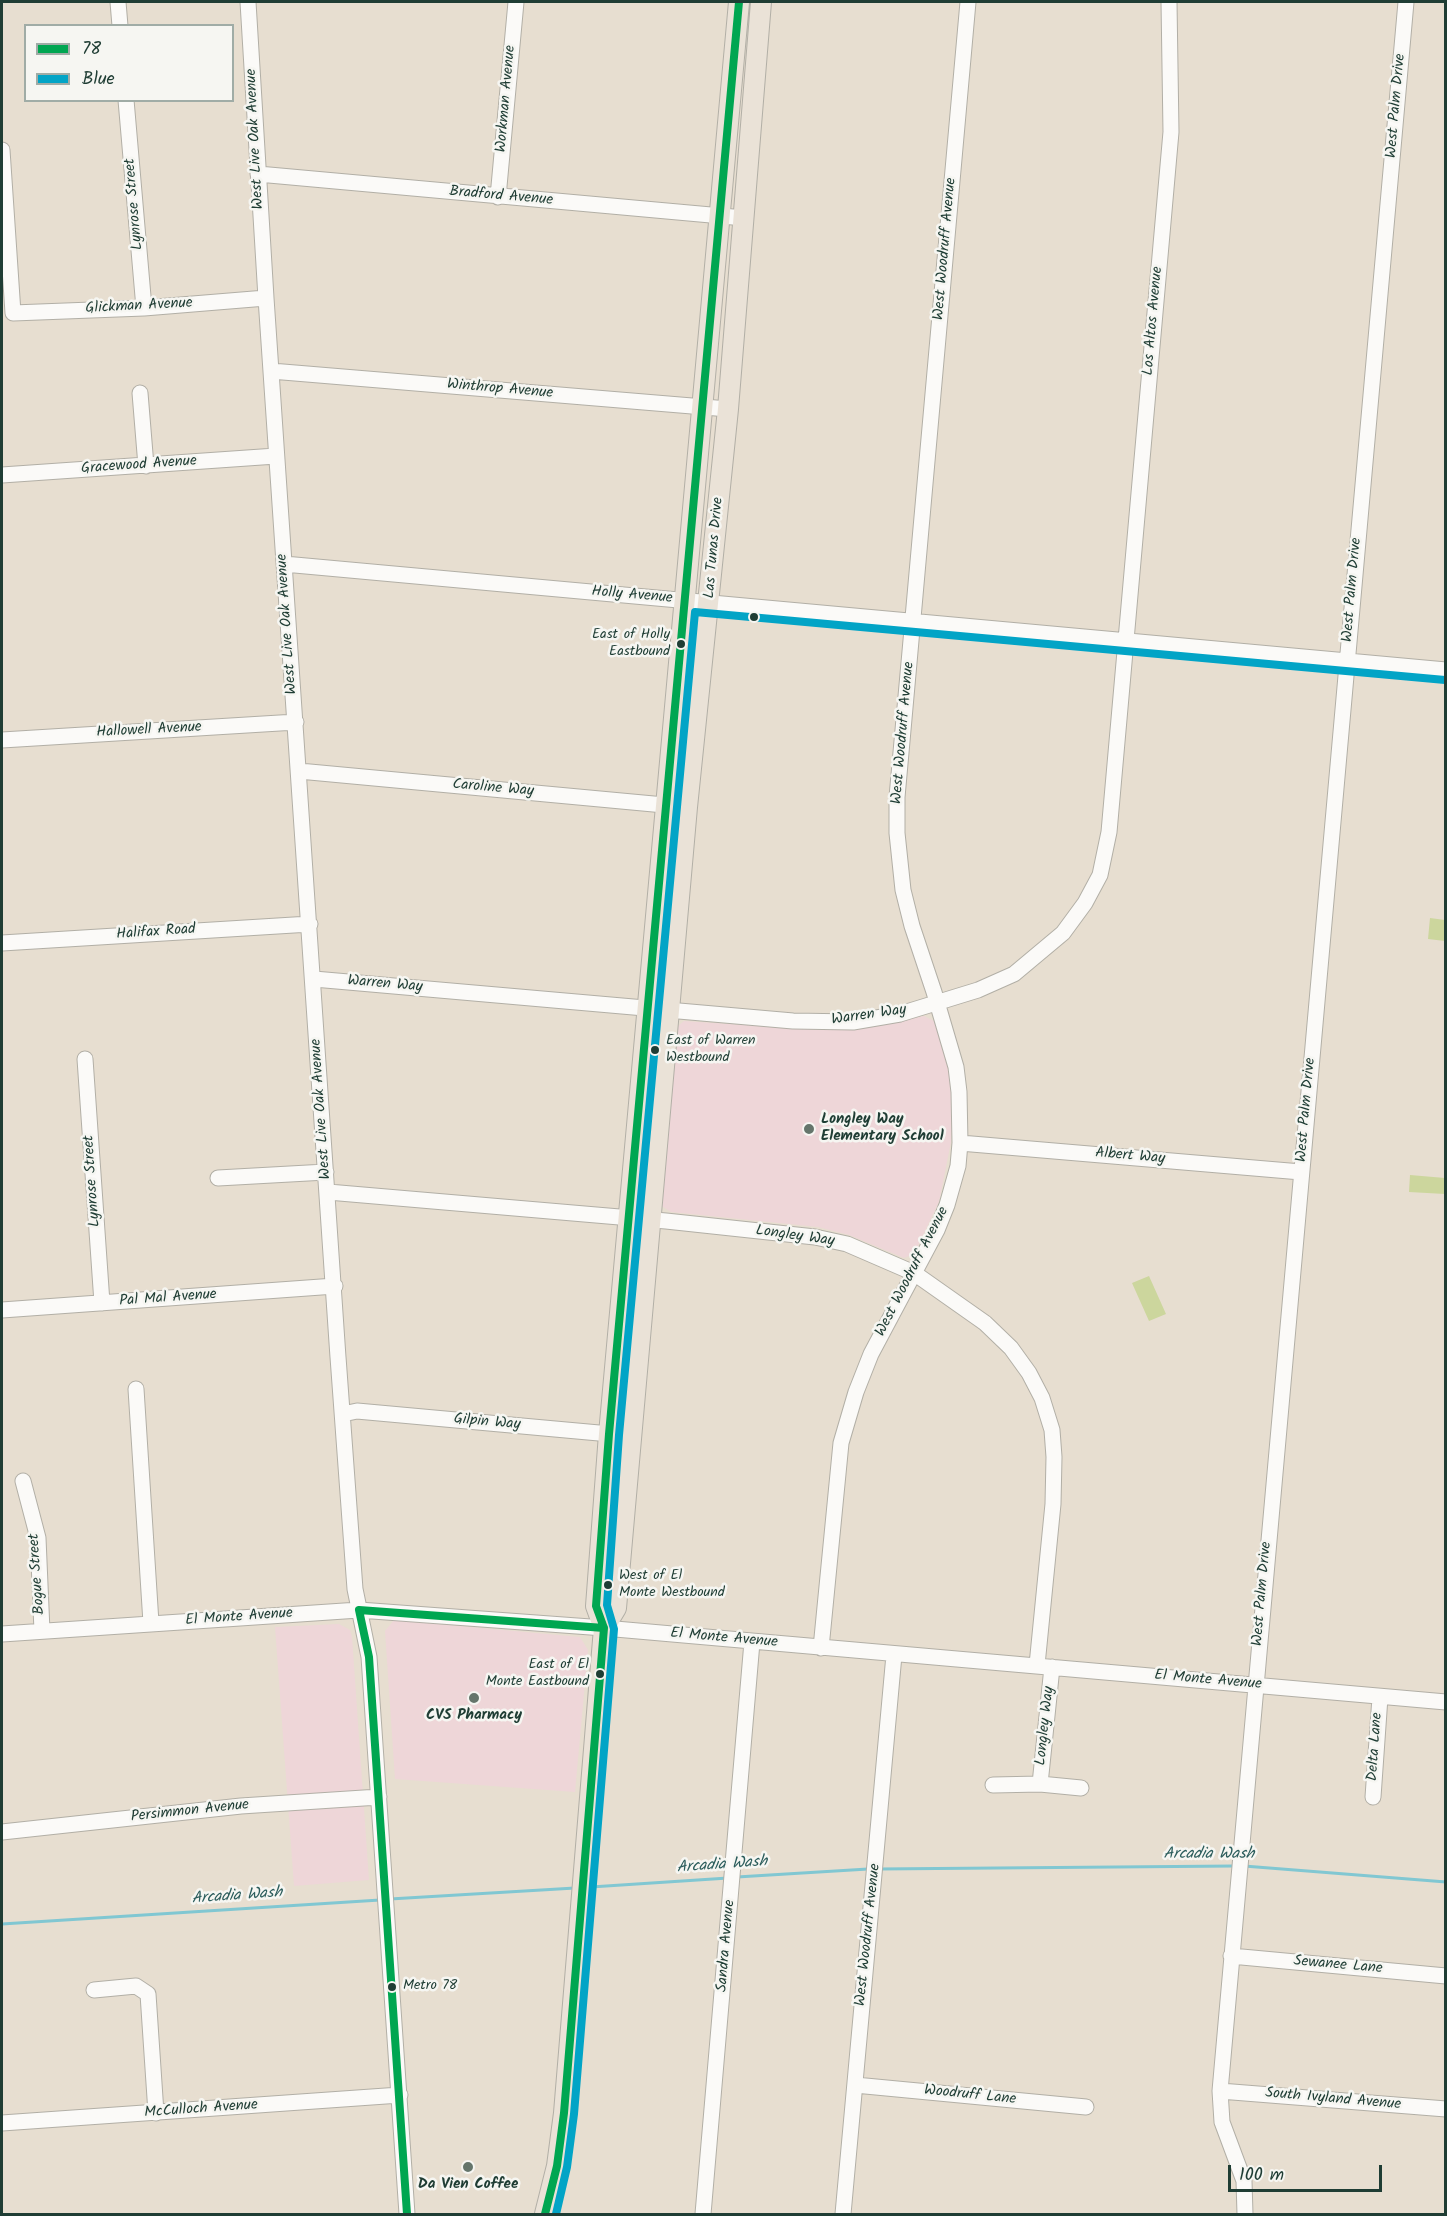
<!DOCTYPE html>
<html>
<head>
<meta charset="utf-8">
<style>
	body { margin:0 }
	#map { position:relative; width:1447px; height:2216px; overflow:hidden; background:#e7ded0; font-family:Kalam,sans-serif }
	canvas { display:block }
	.frame { position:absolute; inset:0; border:3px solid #1f3d34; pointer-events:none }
	.legend { position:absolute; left:24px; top:24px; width:210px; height:78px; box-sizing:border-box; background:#f6f6f2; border:2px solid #a0aca6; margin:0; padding:8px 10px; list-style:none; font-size:18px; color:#1f3d34 }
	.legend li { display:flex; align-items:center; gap:12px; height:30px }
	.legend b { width:30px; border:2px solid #a0aca6 }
	.scale { position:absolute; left:1228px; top:2165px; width:154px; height:27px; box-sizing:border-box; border:3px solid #1f3d34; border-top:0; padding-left:8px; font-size:18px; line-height:21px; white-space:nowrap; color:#1f3d34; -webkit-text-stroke:4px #f6f6f2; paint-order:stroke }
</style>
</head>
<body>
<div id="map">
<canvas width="1447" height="2216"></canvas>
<div class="frame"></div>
<ul class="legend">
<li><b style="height:8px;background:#00a651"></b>78</li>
<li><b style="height:8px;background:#02a4c6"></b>Blue</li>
</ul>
<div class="scale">100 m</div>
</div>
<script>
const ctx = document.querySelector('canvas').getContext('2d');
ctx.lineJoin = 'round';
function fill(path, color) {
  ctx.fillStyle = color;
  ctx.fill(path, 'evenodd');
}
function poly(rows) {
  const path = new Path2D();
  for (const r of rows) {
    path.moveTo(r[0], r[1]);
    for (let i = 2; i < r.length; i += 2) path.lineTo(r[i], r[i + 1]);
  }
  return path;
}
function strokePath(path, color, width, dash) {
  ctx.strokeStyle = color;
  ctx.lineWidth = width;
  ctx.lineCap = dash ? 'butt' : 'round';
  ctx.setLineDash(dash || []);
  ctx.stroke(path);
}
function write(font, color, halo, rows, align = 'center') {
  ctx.font = font + ' Kalam,sans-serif';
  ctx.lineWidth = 5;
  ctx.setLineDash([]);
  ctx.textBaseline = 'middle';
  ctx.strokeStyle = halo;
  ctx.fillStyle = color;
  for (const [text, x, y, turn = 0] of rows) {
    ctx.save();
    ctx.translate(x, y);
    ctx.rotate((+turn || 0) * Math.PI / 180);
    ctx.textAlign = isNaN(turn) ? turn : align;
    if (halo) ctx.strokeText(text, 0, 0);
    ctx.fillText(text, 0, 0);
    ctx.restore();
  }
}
fill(poly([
	[924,1016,934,1021,938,1028,949,1071,953,1115,951,1142,939,1202,914,1254,904,1258,849,1235,818,1227,671,1212,660,1205,677,1027,684,1021,822,1030,855,1030],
	[394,1620,580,1637,588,1650,575,1792,395,1779,385,1631],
	[339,1624,350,1630,352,1637,369,1880,294,1886,275,1627]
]), '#eed6d8');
fill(poly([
	[1430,918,1445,920,1445,941,1428,939],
	[1410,1175,1445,1178,1445,1194,1409,1192],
	[1149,1276,1166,1314,1149,1321,1132,1283]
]), '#ccd69d');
strokePath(poly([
	[1244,1866,1446,1882],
	[878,1869,1234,1866],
	[737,1877,868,1869],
	[591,1887,728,1878],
	[390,1899,575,1888],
	[2,1924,380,1900]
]), '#81c7d2', 3);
const minor = poly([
	[118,2,120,26],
	[248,2,266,298,338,1357,355,1589,369,1657,407,2214],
	[126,100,144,308],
	[2,150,13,313,144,308,266,298],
	[258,174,744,218],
	[498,197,516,2],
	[271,371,728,409],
	[140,393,146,466],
	[2,475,276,456],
	[284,564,1446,670],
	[2,740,296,722],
	[299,771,675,806],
	[2,943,310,924],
	[314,979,793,1021,853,1022,900,1014,978,990,1014,974,1063,933,1085,903,1100,875,1109,832,1171,132,1169,2],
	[85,1059,102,1303],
	[960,1143,1301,1172],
	[218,1178,326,1172],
	[328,1192,666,1221,815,1237,847,1244,914,1273,985,1323,1011,1348,1029,1373,1042,1398,1052,1430,1054,1457,1053,1504,1037,1665],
	[2,1310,335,1286],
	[136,1389,151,1623],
	[343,1414,357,1411,632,1436],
	[23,1481,38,1538,42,1631],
	[2,1634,359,1610,604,1628,1446,1702],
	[821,1648,841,1443,856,1392,871,1354,937,1230,947,1205,958,1166,960,1143,959,1092,956,1067,934,992,912,926,903,890,897,833,897,797,968,2],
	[1040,1784,1052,1667],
	[993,1785,1040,1784,1081,1788],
	[1373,1797,1380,1697],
	[2,1832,241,1806,379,1797],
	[1231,1956,1446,1976],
	[94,1990,136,1986,148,1994,156,2113],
	[855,2085,1086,2107],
	[1220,2091,1446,2109],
	[2,2123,400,2095],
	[703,2214,752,1642],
	[843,2214,894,1655],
	[1245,2214,1244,2181,1222,2122,1220,2091,1406,2]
]);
const major = poly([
	[604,1628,616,1608,687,807,728,409,761,2],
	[545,2214,557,2166,564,2113,604,1628,596,1606,609,1434,739,2]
]);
strokePath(minor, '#b2afa6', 17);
strokePath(major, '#b2afa6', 22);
strokePath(minor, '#fbfaf8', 15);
strokePath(major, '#eae2d7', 20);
strokePath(poly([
	[407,2214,369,1657,359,1610,604,1628],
	[545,2214,557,2166,564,2113,604,1628,596,1606,609,1434,739,2]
]), '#00a651', 8);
strokePath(poly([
	[556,2214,567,2167,574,2114,614,1629,607,1605,619,1435,695,612,1445,680]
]), '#02a4c6', 8);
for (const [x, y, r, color] of [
	[754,617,5,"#1f3d34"],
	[681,644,5,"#1f3d34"],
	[655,1050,5,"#1f3d34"],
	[809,1129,6,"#65756b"],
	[608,1585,5,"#1f3d34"],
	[600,1674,5,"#1f3d34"],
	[474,1698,6,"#65756b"],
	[392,1987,5,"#1f3d34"],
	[468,2167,6,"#65756b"]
]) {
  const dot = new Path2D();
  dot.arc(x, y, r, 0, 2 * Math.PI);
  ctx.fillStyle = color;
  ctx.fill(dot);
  strokePath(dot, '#f6f6f2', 2);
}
write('14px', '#1f3d34', '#f6f6f2', [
	["East of Holly",670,636,"right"],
	["Eastbound",670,653,"right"],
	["East of Warren",666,1042],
	["Westbound",666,1059],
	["West of El",619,1577],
	["Monte Westbound",619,1594],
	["East of El",589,1666,"right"],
	["Monte Eastbound",589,1683,"right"],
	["Metro 78",403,1987]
], 'left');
write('15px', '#1f3d34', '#f6f6f2', [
	["Workman Avenue",507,99,-85],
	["West Palm Drive",1397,106,-85],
	["West Live Oak Avenue",256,139,-93],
	["Bradford Avenue",501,197,5],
	["Lynrose Street",135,204,-95],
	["West Woodruff Avenue",946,249,-85],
	["Glickman Avenue",139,307,-3],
	["Los Altos Avenue",1154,321,-85],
	["Winthrop Avenue",500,390,5],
	["Gracewood Avenue",139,466,-4],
	["Las Tunas Drive",715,548,-85],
	["West Palm Drive",1353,590,-85],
	["Holly Avenue",632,596,5],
	["West Live Oak Avenue",288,624,-94],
	["Hallowell Avenue",149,731,-3],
	["West Woodruff Avenue",904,733,-85],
	["Caroline Way",493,789,5],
	["Halifax Road",156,933,-4],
	["Warren Way",385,985,5],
	["Warren Way",869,1016,-8],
	["West Live Oak Avenue",322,1109,-94],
	["West Palm Drive",1307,1110,-85],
	["Albert Way",1130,1157,5],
	["Lynrose Street",93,1181,-94],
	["Longley Way",795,1237,8],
	["West Woodruff Avenue",913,1272,-63],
	["Pal Mal Avenue",168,1299,-4],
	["Gilpin Way",487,1423,5],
	["Bogue Street",38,1574,-94],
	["West Palm Drive",1263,1594,-85],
	["El Monte Avenue",239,1618,-4],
	["El Monte Avenue",724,1639,5],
	["El Monte Avenue",1208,1681,5],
	["Longley Way",1046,1726,-84],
	["Delta Lane",1376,1747,-86],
	["Persimmon Avenue",190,1812,-6],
	["West Woodruff Avenue",869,1935,-84],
	["Sandra Avenue",727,1946,-85],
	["Sewanee Lane",1338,1966,5],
	["Woodruff Lane",970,2096,6],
	["South Ivyland Avenue",1333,2100,5],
	["McCulloch Avenue",201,2110,-4]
]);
write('bold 15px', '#1f3d34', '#f6f6f2', [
	["Longley Way",821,1120,"left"],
	["Elementary School",821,1137,"left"],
	["CVS Pharmacy",474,1716],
	["Da Vien Coffee",468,2185]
]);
write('italic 16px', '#2c5d5c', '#f6f6f2', [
	["Arcadia Wash",1209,1855],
	["Arcadia Wash",722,1866,-4],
	["Arcadia Wash",237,1897,-4]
]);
</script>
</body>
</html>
